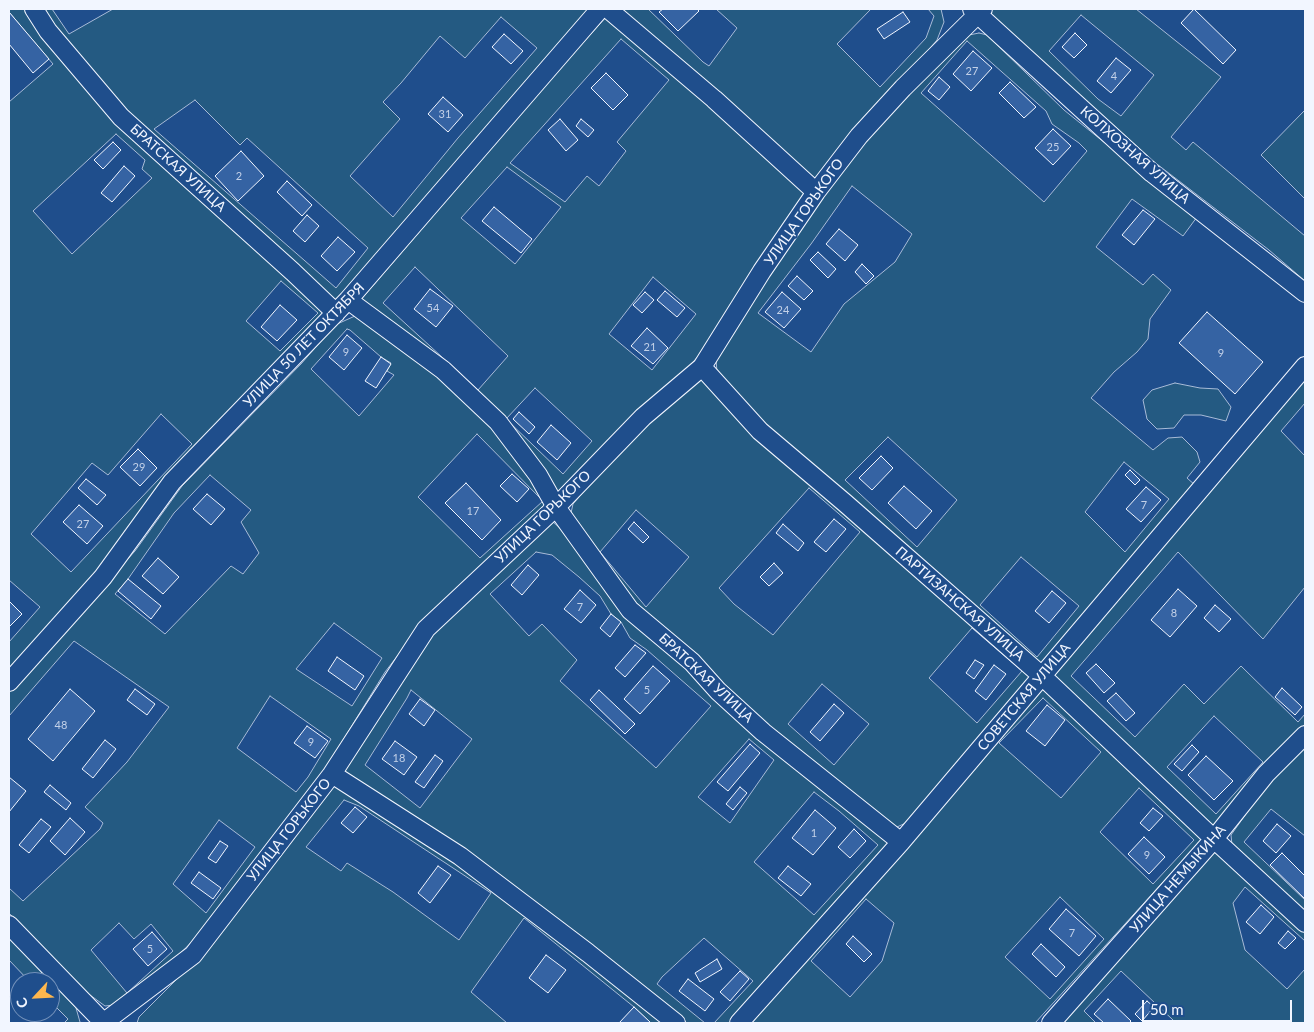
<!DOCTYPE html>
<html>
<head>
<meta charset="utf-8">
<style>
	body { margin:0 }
	#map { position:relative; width:1314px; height:1032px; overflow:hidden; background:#1f4e8c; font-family:Lato,sans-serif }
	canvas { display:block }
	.frame { position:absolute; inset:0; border:10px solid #f2f6ff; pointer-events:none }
	.north { position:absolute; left:10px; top:972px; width:50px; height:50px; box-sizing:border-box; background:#1f4e8c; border:1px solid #7391ba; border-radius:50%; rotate:245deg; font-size:14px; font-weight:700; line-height:20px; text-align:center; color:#f2f6ff }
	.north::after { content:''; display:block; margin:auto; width:18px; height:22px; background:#ffb74d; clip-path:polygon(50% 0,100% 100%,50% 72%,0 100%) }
	.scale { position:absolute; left:1142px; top:1000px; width:150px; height:22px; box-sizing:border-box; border:2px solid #f2f6ff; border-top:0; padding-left:6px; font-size:15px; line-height:18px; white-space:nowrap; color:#f2f6ff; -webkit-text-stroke:4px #1f4e8c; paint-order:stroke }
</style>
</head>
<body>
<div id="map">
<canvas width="1314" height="1032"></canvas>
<div class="frame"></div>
<div class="north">С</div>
<div class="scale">50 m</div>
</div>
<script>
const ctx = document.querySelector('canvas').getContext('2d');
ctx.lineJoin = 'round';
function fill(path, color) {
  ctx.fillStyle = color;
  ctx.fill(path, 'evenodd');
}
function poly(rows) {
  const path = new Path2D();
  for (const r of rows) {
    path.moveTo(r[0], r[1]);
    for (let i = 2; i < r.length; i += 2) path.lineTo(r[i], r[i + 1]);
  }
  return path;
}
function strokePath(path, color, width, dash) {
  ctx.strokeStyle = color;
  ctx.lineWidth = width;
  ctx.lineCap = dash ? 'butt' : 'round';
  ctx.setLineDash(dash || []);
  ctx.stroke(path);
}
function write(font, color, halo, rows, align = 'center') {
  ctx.font = font + ' Lato,sans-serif';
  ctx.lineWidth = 4;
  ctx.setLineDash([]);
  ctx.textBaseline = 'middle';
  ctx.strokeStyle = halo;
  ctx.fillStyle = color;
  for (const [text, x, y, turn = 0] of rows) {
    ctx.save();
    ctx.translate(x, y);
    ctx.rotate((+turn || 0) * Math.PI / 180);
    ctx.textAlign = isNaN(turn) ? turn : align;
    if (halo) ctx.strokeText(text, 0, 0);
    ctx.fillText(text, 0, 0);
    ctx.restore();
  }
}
const green = poly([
	[9,9,27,9,38,25,329,313,9,671,9,642,40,607,9,580,9,102,53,64,9,12,9,9],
	[116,134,145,160,142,169,152,178,72,254,33,211,116,134],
	[281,281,318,313,280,351,246,321,281,281],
	[161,414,192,444,71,572,31,534,92,463,108,475,161,414],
	[40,9,52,9,69,34,113,9,589,9,335,306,123,113,40,9],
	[501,17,537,48,458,138,393,217,350,176,400,119,383,102,401,83,440,36,465,58,501,17],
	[195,100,240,145,247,138,368,248,336,288,154,129,195,100],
	[623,9,648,9,703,62,709,66,737,28,716,9,871,9,837,44,880,87,926,38,934,16,928,9,941,9,944,22,937,40,871,117,813,181,628,21,623,9],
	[992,9,1136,9,1221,77,1171,137,1186,150,1193,142,1305,236,1305,281,1269,250,1153,161,989,13,992,9],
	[1081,15,1154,75,1121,116,1098,99,1049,51,1081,15],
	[608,15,809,191,719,330,690,366,622,431,560,496,542,470,359,302,560,68,608,15],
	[621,39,669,80,617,142,626,151,599,186,587,176,565,202,510,163,621,39],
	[507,167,561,207,515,264,461,218,507,167],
	[415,267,508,356,478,390,383,303,415,267],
	[653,277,696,314,652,370,609,334,653,277],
	[535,388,592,441,563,474,506,419,535,388],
	[979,33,987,35,1064,110,1197,217,1183,236,1132,199,1096,247,1143,285,1153,274,1171,290,1150,319,1148,339,1137,352,1114,372,1091,398,1153,450,1168,438,1182,437,1197,452,1200,462,1187,478,1195,485,1039,669,761,424,717,374,716,357,753,295,850,159,899,102,969,35,979,33],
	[967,41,1046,111,1052,124,1079,143,1087,151,1044,202,921,93,967,41],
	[852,186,912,234,895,262,844,304,811,352,758,313,811,244,852,186],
	[888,437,957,500,917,547,845,480,888,437],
	[1124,462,1169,499,1125,552,1085,512,1124,462],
	[1021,557,1079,606,1037,657,980,605,1021,557],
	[1305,110,1305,199,1261,155,1305,110],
	[355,316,443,375,498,428,551,506,433,610,385,672,306,800,203,931,163,970,123,1004,105,1006,86,992,9,913,9,888,23,901,100,829,103,823,85,807,127,762,169,707,74,641,9,716,9,691,135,551,182,486,301,364,335,325,355,316],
	[347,329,350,330,381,357,391,363,387,371,394,375,359,416,311,369,347,329],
	[477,434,543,501,480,558,418,497,477,434],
	[210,475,251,510,241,522,259,553,243,574,231,566,165,634,115,594,128,579,174,513,210,475],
	[334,623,382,658,352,706,296,669,334,623],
	[270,696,331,739,308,777,296,792,237,748,270,696],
	[219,820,255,847,206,913,173,884,219,820],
	[119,923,134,939,151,924,173,951,127,993,91,950,119,923],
	[701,379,712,385,1034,676,910,821,897,827,885,823,764,728,635,610,571,513,573,504,637,429,701,379],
	[809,488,860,532,773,635,734,604,719,588,809,488],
	[636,510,689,557,646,607,600,552,636,510],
	[972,628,1022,671,977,723,929,678,972,628],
	[822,684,869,724,834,765,788,724,822,684],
	[1305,379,1305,403,1281,431,1305,456,1305,587,1263,639,1178,552,1071,676,1135,737,1184,684,1204,704,1241,666,1298,722,1305,714,1305,724,1211,831,1050,676,1305,379],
	[1214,716,1263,762,1216,814,1167,767,1214,716],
	[1175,383,1200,388,1218,389,1231,407,1226,421,1201,415,1184,415,1174,428,1157,429,1147,419,1143,400,1152,390,1175,383],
	[552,521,562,530,647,635,894,841,730,1023,714,1023,753,981,704,938,662,977,657,984,705,1023,683,1023,339,773,426,635,552,521],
	[536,552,552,555,579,577,600,596,611,614,621,622,630,638,647,650,711,706,656,768,560,681,577,660,542,624,529,636,490,594,536,552],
	[411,690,472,739,420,808,365,765,407,698,411,690],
	[749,739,774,760,730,823,698,797,749,739],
	[814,792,839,811,878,845,814,915,754,862,814,792],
	[1041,684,1203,838,1035,1023,744,1023,1041,684],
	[1043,698,1101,752,1061,798,999,743,1043,698],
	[1139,788,1194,840,1153,884,1100,832,1139,788],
	[1060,897,1104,939,1050,999,1005,957,1060,897],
	[866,899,894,923,882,961,850,997,811,961,866,899],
	[1305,742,1305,836,1271,809,1244,842,1305,900,1305,915,1232,845,1231,835,1265,787,1305,742],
	[332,782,457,860,669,1023,651,1023,634,1007,524,918,471,992,507,1023,137,1023,139,1017,179,977,204,946,332,782],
	[344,800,359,806,491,893,459,940,393,892,347,863,341,871,306,847,344,800],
	[1213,848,1305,930,1305,941,1245,887,1233,903,1245,950,1287,989,1305,969,1305,1023,1171,1023,1173,1020,1121,971,1084,1011,1096,1023,1061,1023,1213,848],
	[9,936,76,1008,80,1022,80,1023,64,1023,68,1019,50,1001,50,982,30,982,9,960,9,936]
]);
fill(green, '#245a82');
strokePath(green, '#a8bbd7', 1);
const building = poly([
	[663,9,697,9,699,11,678,31,659,12,663,9],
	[1194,9,1236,50,1223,64,1181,23,1194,9],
	[9,12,49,59,33,73,9,44,9,12],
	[903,12,910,22,884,39,877,29,903,12],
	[1075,33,1087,45,1074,58,1062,47,1075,33],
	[504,34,523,51,511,64,492,47,504,34],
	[973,51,992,68,971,91,953,74,973,51],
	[1116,58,1131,70,1111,93,1097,81,1116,58],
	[606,73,628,95,613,110,591,88,606,73],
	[939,77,950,87,939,100,928,91,939,77],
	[1010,82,1036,107,1024,118,999,93,1010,82],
	[443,97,463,115,448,132,428,114,443,97],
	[560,119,578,140,566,151,548,130,560,119],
	[581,119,594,130,588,137,576,126,581,119],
	[1053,129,1071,146,1053,165,1035,148,1053,129],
	[113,142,121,150,103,169,94,160,113,142],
	[241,151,264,176,238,201,215,176,241,151],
	[124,166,135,176,112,202,101,193,124,166],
	[287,181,312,205,302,216,277,192,287,181],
	[494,207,532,239,521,253,482,221,494,207],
	[1143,210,1155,219,1134,245,1122,235,1143,210],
	[307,215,319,226,305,242,293,231,307,215],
	[839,229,858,245,845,261,826,244,839,229],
	[338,237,355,252,337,271,321,256,338,237],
	[818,252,836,269,828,278,810,260,818,252],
	[862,264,874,276,866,284,855,272,862,264],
	[797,276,813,291,804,300,788,286,797,276],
	[430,289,453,306,436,327,414,309,430,289],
	[665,291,685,308,677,317,657,300,665,291],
	[645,292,654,300,642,313,633,305,645,292],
	[782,292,801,309,784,328,765,312,782,292],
	[280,305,297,320,277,341,261,327,280,305],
	[1207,312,1263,362,1235,394,1179,343,1207,312],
	[647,328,668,348,653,364,631,346,647,328],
	[347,335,362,348,344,370,329,357,347,335],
	[381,357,391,364,376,388,365,381,381,357],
	[519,412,535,427,529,434,513,419,519,412],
	[551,425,571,443,557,460,537,442,551,425],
	[138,449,157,468,140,486,120,467,138,449],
	[881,456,893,468,872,490,859,478,881,456],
	[1130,470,1140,480,1135,485,1125,475,1130,470],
	[512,474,529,489,517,502,500,486,512,474],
	[86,479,106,495,97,505,78,488,86,479],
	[466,483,501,520,482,540,445,503,466,483],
	[904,486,932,511,916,529,888,503,904,486],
	[1146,487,1161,500,1141,522,1126,509,1146,487],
	[207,494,225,509,211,525,193,509,207,494],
	[79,505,103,526,87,544,63,522,79,505],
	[834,519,846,529,826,552,814,542,834,519],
	[634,522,649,537,643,543,628,529,634,522],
	[783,524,804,543,798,551,776,533,783,524],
	[158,558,179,577,163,594,142,576,158,558],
	[774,563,783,573,769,586,760,577,774,563],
	[528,565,539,575,522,595,511,585,528,565],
	[128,579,161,606,151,619,118,591,128,579],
	[1178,589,1197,606,1170,637,1151,620,1178,589],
	[580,590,596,605,581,623,564,609,580,590],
	[1052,591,1066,603,1049,623,1035,611,1052,591],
	[9,601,22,614,9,627,9,601],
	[1215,605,1231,619,1219,632,1204,618,1215,605],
	[611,614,621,622,610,637,600,628,611,614],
	[635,645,646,653,625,677,615,668,635,645],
	[337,657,364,676,355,690,328,671,337,657],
	[975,660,984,665,974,679,966,673,975,660],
	[1096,664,1115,683,1104,693,1086,673,1096,664],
	[994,665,1006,674,986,700,975,691,994,665],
	[653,666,670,681,640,714,624,699,653,666],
	[1282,688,1302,707,1295,715,1275,697,1282,688],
	[70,689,95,711,53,761,28,739,70,689],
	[135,689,155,704,147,715,127,700,135,689],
	[599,690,635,724,625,734,590,700,599,690],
	[1116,693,1135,713,1126,721,1107,701,1116,693],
	[420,699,435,710,424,726,409,714,420,699],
	[834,704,844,713,820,741,810,732,834,704],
	[1047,705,1065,720,1045,746,1026,731,1047,705],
	[307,726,328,741,315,758,294,743,307,726],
	[105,740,116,749,93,778,82,769,105,740],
	[395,741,417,757,404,775,382,759,395,741],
	[750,744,760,753,728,791,717,782,750,744],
	[1192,745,1199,752,1182,771,1174,764,1192,745],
	[435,755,443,761,424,788,415,782,435,755],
	[1206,756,1233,781,1214,800,1188,775,1206,756],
	[9,777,26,791,9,812,9,777],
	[50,785,71,803,66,810,44,792,50,785],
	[740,787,747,793,733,810,726,804,740,787],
	[355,807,367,817,353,833,341,823,355,807],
	[1153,808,1163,816,1149,831,1140,823,1153,808],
	[815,810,836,828,813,855,792,838,815,810],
	[70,818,85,832,65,855,50,841,70,818],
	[41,819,51,827,29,853,19,845,41,819],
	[1277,824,1291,836,1276,853,1263,841,1277,824],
	[854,829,866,841,850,858,838,847,854,829],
	[1144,837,1165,857,1149,874,1128,854,1144,837],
	[220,841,228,846,216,863,208,858,220,841],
	[1282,853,1305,876,1305,899,1270,865,1282,853],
	[438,866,451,875,430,903,418,893,438,866],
	[788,866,811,884,801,896,778,878,788,866],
	[199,872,221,888,213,899,191,883,199,872],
	[1261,905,1274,917,1260,934,1246,922,1261,905],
	[1066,909,1096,936,1079,956,1049,929,1066,909],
	[1288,931,1296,938,1285,949,1278,943,1288,931],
	[152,932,167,949,148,966,133,949,152,932],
	[853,936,872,954,864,962,846,944,853,936],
	[1041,944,1065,967,1056,977,1032,954,1041,944],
	[546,955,566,970,548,993,529,978,546,955],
	[717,959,722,969,700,982,695,973,717,959],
	[740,971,749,979,730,1001,720,992,740,971],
	[688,979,714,999,705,1011,679,991,688,979],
	[1108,999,1131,1021,1129,1023,1104,1023,1094,1014,1108,999],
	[1147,1001,1154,1007,1142,1021,1135,1014,1147,1001],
	[634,1007,650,1022,649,1023,619,1023,634,1007]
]);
fill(building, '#3563a3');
strokePath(building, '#f2f6ff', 1);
const minor = poly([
	[34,9,48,31,121,117,293,272,336,313],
	[608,9,714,99,816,192],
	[972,9,1152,173,1305,293],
	[348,300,443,370,498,422,538,475,556,507,630,610,692,662,718,691,763,732,901,842],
	[702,367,760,431,845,503,1042,676,1214,839,1305,923],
	[9,682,103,577,172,482,348,300,600,9],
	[332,774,460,856,588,953,676,1023],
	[9,925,104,1023],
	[103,1023,193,955,332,774,426,629,556,507,643,417,702,367,762,271,816,192,859,136,903,88,983,9],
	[739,1023,901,842,1305,366],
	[1051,1023,1214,839,1266,774,1305,735]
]);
strokePath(minor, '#f2f6ff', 20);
strokePath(minor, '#1f4e8c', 18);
write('11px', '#c3d1e8', null, [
	["27",972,71],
	["4",1114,76],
	["31",445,114],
	["25",1053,147],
	["2",239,176],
	["54",433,308],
	["24",783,310],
	["21",650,347],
	["9",346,352],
	["9",1221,353],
	["29",139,467],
	["7",1144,505],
	["17",473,511],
	["27",83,524],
	["7",580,607],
	["8",1174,613],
	["5",647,690],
	["48",61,725],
	["9",311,742],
	["18",399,758],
	["1",814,833],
	["9",1147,855],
	["7",1072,933],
	["5",150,949]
]);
write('14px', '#f2f6ff', '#1f4e8c', [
	["КОЛХОЗНАЯ УЛИЦА",1135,155,41],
	["БРАТСКАЯ УЛИЦА",178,168,42],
	["УЛИЦА ГОРЬКОГО",804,212,-55],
	["УЛИЦА 50 ЛЕТ ОКТЯБРЯ",304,345,-46],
	["УЛИЦА ГОРЬКОГО",543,517,-44],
	["ПАРТИЗАНСКАЯ УЛИЦА",960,604,41],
	["БРАТСКАЯ УЛИЦА",706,678,43],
	["СОВЕТСКАЯ УЛИЦА",1024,697,-50],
	["УЛИЦА ГОРЬКОГО",289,830,-52],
	["УЛИЦА НЕМЫКИНА",1178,879,-49]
]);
</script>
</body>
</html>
